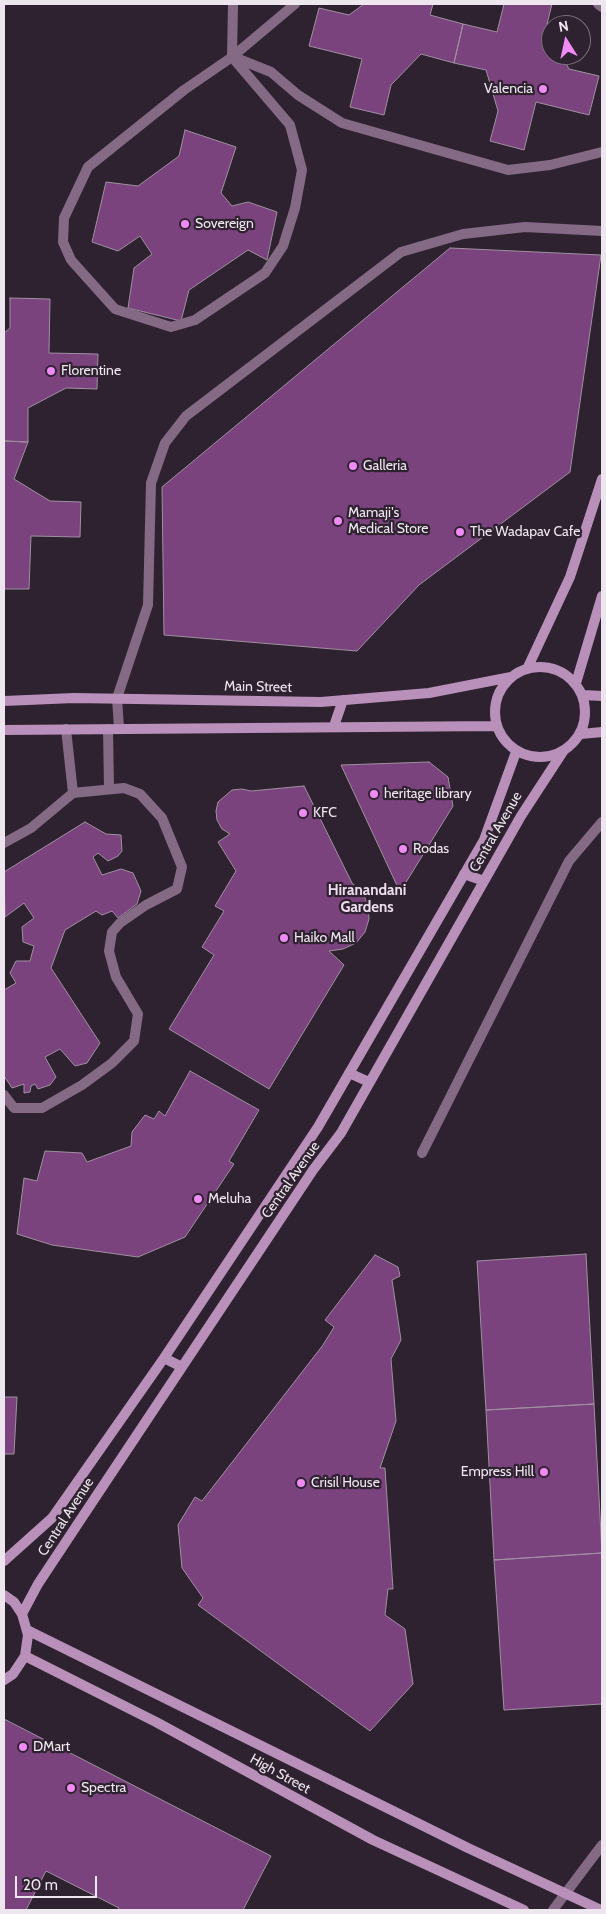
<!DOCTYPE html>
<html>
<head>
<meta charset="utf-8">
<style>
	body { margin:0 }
	#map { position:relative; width:606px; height:1914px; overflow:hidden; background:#2f2230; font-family:Cabin,sans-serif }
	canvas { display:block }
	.frame { position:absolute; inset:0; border:5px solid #eee6ef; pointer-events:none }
	.north { position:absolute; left:541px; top:15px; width:50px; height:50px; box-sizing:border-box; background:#2f2230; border:1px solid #7b707c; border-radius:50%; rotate:350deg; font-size:14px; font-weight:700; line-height:20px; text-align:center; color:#eee6ef }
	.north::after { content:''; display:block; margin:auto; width:18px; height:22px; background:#f08bf6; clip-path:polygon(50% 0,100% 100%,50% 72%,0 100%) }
	.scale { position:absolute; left:15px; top:1876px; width:82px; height:22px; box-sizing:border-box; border:2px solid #eee6ef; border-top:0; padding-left:6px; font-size:15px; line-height:18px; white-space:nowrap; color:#eee6ef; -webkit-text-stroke:4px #2f2230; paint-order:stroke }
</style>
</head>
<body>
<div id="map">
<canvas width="606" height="1914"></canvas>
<div class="frame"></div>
<div class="north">N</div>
<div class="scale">20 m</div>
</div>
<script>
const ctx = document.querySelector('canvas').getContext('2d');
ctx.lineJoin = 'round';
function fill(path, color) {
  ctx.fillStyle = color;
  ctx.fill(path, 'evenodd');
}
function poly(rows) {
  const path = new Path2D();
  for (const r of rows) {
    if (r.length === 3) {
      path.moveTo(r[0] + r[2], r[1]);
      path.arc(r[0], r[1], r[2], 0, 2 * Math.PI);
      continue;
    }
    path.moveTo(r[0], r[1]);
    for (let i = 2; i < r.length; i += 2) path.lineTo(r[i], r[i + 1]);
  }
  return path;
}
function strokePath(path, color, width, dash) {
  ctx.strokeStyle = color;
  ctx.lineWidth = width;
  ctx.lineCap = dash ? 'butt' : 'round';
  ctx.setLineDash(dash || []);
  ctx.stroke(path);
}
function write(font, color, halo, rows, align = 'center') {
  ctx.font = font + ' Cabin,sans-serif';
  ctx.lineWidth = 4.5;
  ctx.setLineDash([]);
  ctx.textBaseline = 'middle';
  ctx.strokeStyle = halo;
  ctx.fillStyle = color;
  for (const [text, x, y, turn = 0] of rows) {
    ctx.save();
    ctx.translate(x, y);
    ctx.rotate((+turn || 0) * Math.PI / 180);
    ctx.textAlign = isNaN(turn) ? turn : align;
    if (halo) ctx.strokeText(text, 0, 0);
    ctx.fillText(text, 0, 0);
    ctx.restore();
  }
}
const building = poly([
	[364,4,433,4,430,15,463,24,454,63,421,54,391,85,384,115,350,107,362,59,309,46,319,8,349,15,364,4],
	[504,4,552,4,547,24,551,33,551,55,562,55,569,69,599,76,589,115,536,102,524,150,490,141,498,111,486,70,454,63,463,24,497,32,504,4],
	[185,130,236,147,221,193,232,206,248,202,277,212,267,260,248,250,189,290,181,321,128,308,134,268,152,254,140,236,118,251,92,242,106,182,138,186,179,156,185,130],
	[450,248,601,255,570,472,419,585,357,651,164,635,162,487,450,248],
	[10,298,50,299,49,353,98,354,97,389,66,388,28,408,28,442,4,441,4,333,10,328,10,298],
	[4,441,28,442,14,479,50,501,81,502,80,537,31,536,29,589,4,589,4,441],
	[429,762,448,777,453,806,400,892,341,765,429,762],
	[304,786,352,883,362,892,368,904,369,919,365,932,356,943,343,949,329,951,344,965,269,1089,169,1029,214,955,202,947,224,911,215,906,236,871,218,842,230,834,222,829,217,820,216,811,218,802,232,790,242,789,251,791,304,786],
	[85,822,106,834,121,835,122,851,118,856,108,861,98,853,93,857,102,875,121,869,133,873,141,891,137,904,118,918,112,911,102,915,96,911,65,930,51,968,100,1043,87,1063,75,1066,60,1049,45,1057,56,1077,50,1085,38,1089,35,1084,31,1086,30,1092,24,1093,24,1084,12,1088,4,1076,4,990,16,983,10,973,16,961,30,961,34,946,23,942,22,927,34,918,24,903,5,917,4,872,85,822],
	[190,1071,259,1110,229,1161,234,1164,185,1237,138,1257,52,1245,17,1234,24,1178,37,1181,45,1151,82,1153,87,1162,131,1146,132,1132,145,1115,154,1119,159,1111,165,1116,190,1071],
	[586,1254,594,1404,486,1410,477,1261,586,1254],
	[375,1255,398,1267,400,1276,392,1280,401,1340,391,1359,396,1421,380,1468,385,1468,393,1589,388,1589,385,1615,405,1629,413,1684,370,1731,198,1605,203,1598,182,1568,178,1525,195,1497,202,1501,323,1345,334,1327,325,1320,375,1255],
	[4,1397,17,1397,14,1454,4,1454,4,1397],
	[594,1404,602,1553,494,1560,486,1410,594,1404],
	[602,1553,602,1704,504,1710,494,1560,602,1553],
	[4,1719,271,1856,243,1910,118,1910,119,1908,46,1871,26,1910,4,1910,4,1719]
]);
fill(building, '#7b437e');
strokePath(building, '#9f90a0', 1);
strokePath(poly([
	[233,4,232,57,290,125,302,170,295,208,283,246,265,273,195,320,171,327,115,309,71,260,63,242,64,218,88,167,184,90,232,57,295,4],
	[598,4,602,7],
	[236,58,271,72,298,95,342,123,508,170,550,165,602,152],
	[119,728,117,698,148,605,151,483,165,443,186,416,401,252,463,234,525,227,602,231],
	[422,1153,569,861,602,822]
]), '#846a85', 10);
strokePath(poly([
	[66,729,73,793],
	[108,729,109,788],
	[4,843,31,828,73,793,124,788,140,794,162,818,182,867,177,889,146,905,120,923,112,932,109,951,113,966,116,977,138,1014,134,1041,112,1063,82,1085,42,1108,14,1108,4,1095],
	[553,1910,602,1845]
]), '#846a85', 10);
strokePath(poly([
	[540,712,45],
	[527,669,570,577,602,479],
	[576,683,602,596],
	[584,695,602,696],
	[4,701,74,698,321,702,429,693,511,677],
	[334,726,343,700],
	[4,730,496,726],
	[581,734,602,732],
	[464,874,484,881],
	[349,1073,369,1082],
	[164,1358,182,1367],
	[4,1561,52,1518,164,1358,318,1127,484,840,516,752],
	[4,1595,14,1602,22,1614,28,1635,25,1656,13,1674,4,1680],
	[22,1614,38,1584,81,1519,313,1170,341,1133,521,816,564,750],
	[27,1630,468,1848,601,1910],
	[25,1656,156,1722,373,1840,524,1910]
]), '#b990ba', 10);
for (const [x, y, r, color] of [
	[543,89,5,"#f08bf6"],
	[185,224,5,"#f08bf6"],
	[51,371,5,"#f08bf6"],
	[353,466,5,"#f08bf6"],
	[338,521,5,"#f08bf6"],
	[460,532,5,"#f08bf6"],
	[374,794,5,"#f08bf6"],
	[303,813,5,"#f08bf6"],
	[403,849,5,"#f08bf6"],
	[284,938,5,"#f08bf6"],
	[198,1199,5,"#f08bf6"],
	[544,1472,5,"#f08bf6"],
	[301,1483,5,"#f08bf6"],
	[23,1747,5,"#f08bf6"],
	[71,1788,5,"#f08bf6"]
]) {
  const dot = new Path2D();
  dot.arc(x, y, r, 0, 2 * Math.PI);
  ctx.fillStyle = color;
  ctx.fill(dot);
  strokePath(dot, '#2f2230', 2);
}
write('14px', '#eee6ef', '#2f2230', [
	["Valencia",533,89,"right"],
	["Sovereign",195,224],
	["Florentine",61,371],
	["Galleria",363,466],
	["Mamaji's",348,513],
	["Medical Store",348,529],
	["The Wadapav Cafe",470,532],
	["heritage library",384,794],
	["KFC",313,813],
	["Rodas",413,849],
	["Haiko Mall",294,938],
	["Meluha",208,1199],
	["Empress Hill",534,1472,"right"],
	["Crisil House",311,1483],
	["DMart",33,1747],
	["Spectra",81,1788]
], 'left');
write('14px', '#eee6ef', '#2f2230', [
	["Main Street",258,687,1],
	["Central Avenue",496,832,-60],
	["Central Avenue",291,1180,-55],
	["Central Avenue",66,1517,-57],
	["High Street",280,1774,29]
]);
write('bold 15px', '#eddced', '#2f2230', [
	["Hiranandani",367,891],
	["Gardens",367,908]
]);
</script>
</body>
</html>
